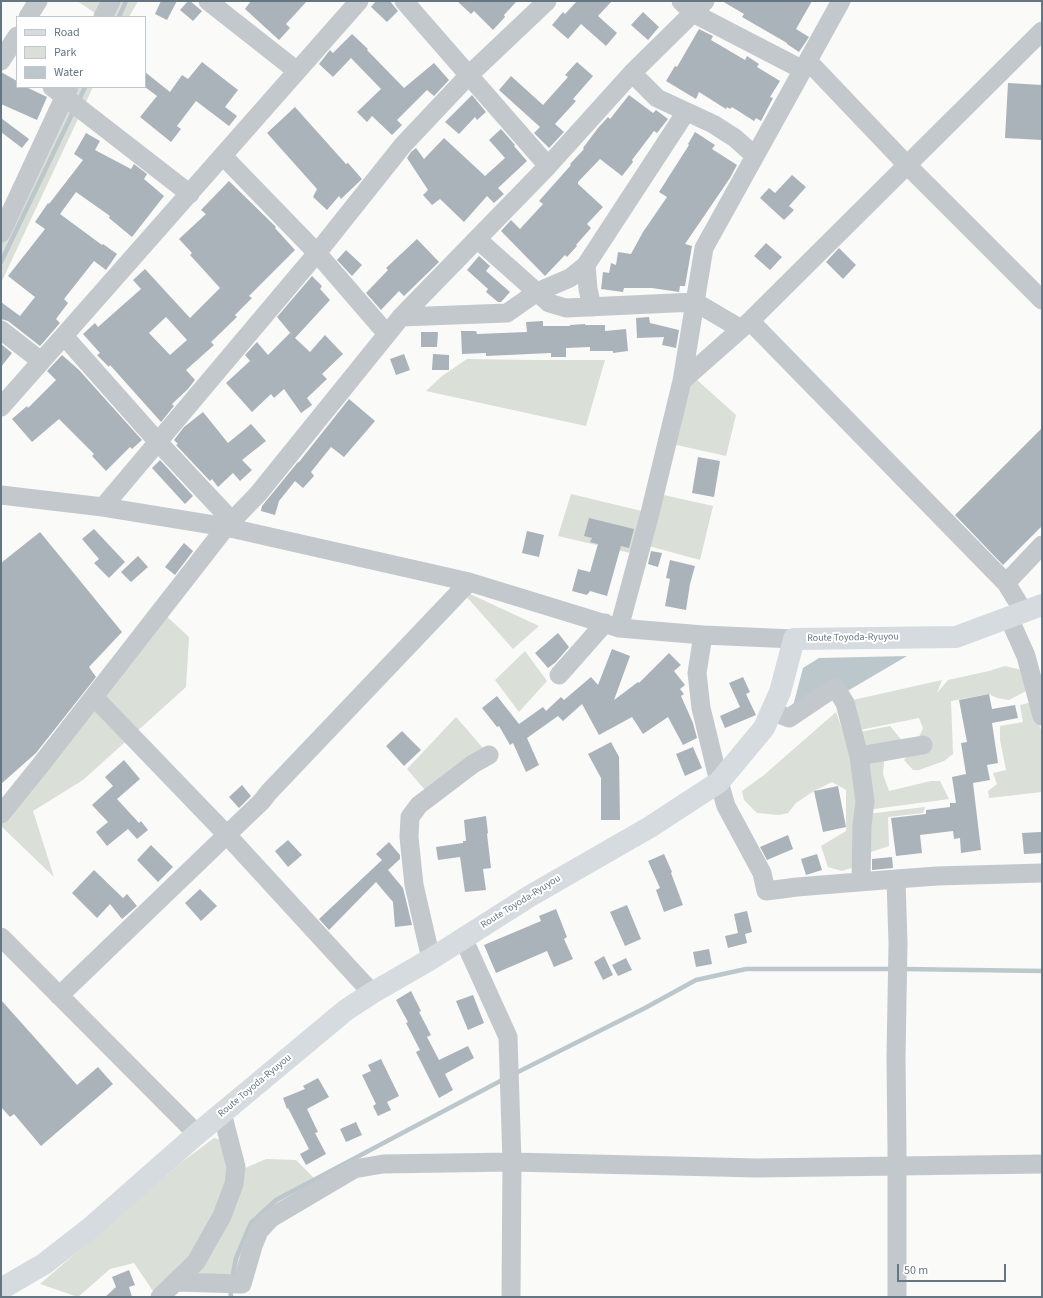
<!DOCTYPE html>
<html>
<head>
<meta charset="utf-8">
<style>
	body { margin:0 }
	#map { position:relative; width:1043px; height:1298px; overflow:hidden; background:#fafaf8; font-family:"Source Sans 3",sans-serif }
	canvas { display:block }
	.frame { position:absolute; inset:0; border:2px solid #657683; pointer-events:none }
	.legend { position:absolute; left:16px; top:16px; width:130px; height:72px; box-sizing:border-box; background:#fff; border:1px solid #c1c8cd; margin:0; padding:5px 7px; list-style:none; font-size:12px; color:#657683 }
	.legend li { display:flex; align-items:center; gap:8px; height:20px }
	.legend b { width:20px; border:1px solid #c1c8cd }
	.scale { position:absolute; left:897px; top:1264px; width:109px; height:18px; box-sizing:border-box; border:2px solid #657683; border-top:0; padding-left:5px; font-size:12px; line-height:14px; white-space:nowrap; color:#657683; -webkit-text-stroke:3px #fff; paint-order:stroke }
</style>
</head>
<body>
<div id="map">
<canvas width="1043" height="1298"></canvas>
<div class="frame"></div>
<ul class="legend">
<li><b style="height:5px;background:#d6dbdf"></b>Road</li>
<li><b style="height:11px;background:#dadfd7"></b>Park</li>
<li><b style="height:11px;background:#bbc7cb"></b>Water</li>
</ul>
<div class="scale">50 m</div>
</div>
<script>
const ctx = document.querySelector('canvas').getContext('2d');
ctx.lineJoin = 'round';
function fill(path, color) {
  ctx.fillStyle = color;
  ctx.fill(path, 'evenodd');
}
function poly(rows) {
  const path = new Path2D();
  for (const r of rows) {
    path.moveTo(r[0], r[1]);
    for (let i = 2; i < r.length; i += 2) path.lineTo(r[i], r[i + 1]);
  }
  return path;
}
function strokePath(path, color, width, dash) {
  ctx.strokeStyle = color;
  ctx.lineWidth = width;
  ctx.lineCap = dash ? 'butt' : 'round';
  ctx.setLineDash(dash || []);
  ctx.stroke(path);
}
function write(font, color, halo, rows, align = 'center') {
  ctx.font = font + ' "Source Sans 3",sans-serif';
  ctx.lineWidth = 4;
  ctx.setLineDash([]);
  ctx.textBaseline = 'middle';
  ctx.strokeStyle = halo;
  ctx.fillStyle = color;
  for (const [text, x, y, turn = 0] of rows) {
    ctx.save();
    ctx.translate(x, y);
    ctx.rotate((+turn || 0) * Math.PI / 180);
    ctx.textAlign = isNaN(turn) ? turn : align;
    if (halo) ctx.strokeText(text, 0, 0);
    ctx.fillText(text, 0, 0);
    ctx.restore();
  }
}
fill(poly([
	[77,1,138,1,129,17,101,17],
	[69,87,93,87,1,283,1,233],
	[467,359,535,360,605,360,586,426,426,391,442,376],
	[696,379,736,415,726,456,672,444,659,494,713,506,700,560,645,545,639,555,558,536,571,494,650,513,686,390],
	[468,593,539,626,513,649,464,594],
	[161,611,189,637,186,687,83,780,33,811,54,877,1,826,1,819],
	[525,651,547,681,519,712,495,680],
	[1005,666,1021,670,1026,691,1009,700,997,698,989,694,951,701,953,754,944,761,919,770,913,770,904,760,913,750,923,728,919,718,860,730,853,700,942,680,937,693,948,680,989,671],
	[1033,702,1042,734,1042,792,989,798,988,791,997,784,993,773,1006,770,1000,740,1000,726,1023,722,1020,705],
	[836,712,852,758,857,779,857,866,842,871,828,867,821,846,846,831,846,790,832,782,814,791,796,803,788,813,779,815,757,813,744,800,742,791,764,775],
	[456,717,489,755,431,797,407,769],
	[890,726,905,744,885,751,883,774,889,791,931,781,940,781,949,799,867,810,860,732],
	[925,807,923,813,888,817,889,846,871,852,867,814],
	[214,1138,230,1142,236,1172,266,1159,296,1160,322,1186,262,1228,243,1279,175,1282,157,1297,134,1263,110,1269,78,1297,40,1284,182,1162]
]), '#dadfd7');
fill(poly([
	[907,656,844,693,793,706,803,668,819,658]
]), '#bbc7cb');
strokePath(poly([
	[119,17,126,1],
	[78,102,85,87],
	[1,262,74,110],
	[902,969,1042,971],
	[514,1074,645,1008,696,980,746,969,894,969],
	[232,1279,236,1258,251,1223,276,1200,506,1078],
	[230,1288,231,1297]
]), '#bbc7cb', 4.5);
fill(poly([
	[161,1,177,1,167,20,155,14],
	[188,1,190,1,202,11,193,21,180,10],
	[251,1,307,1,286,24,290,28,279,40,245,9],
	[376,1,390,1,398,11,387,22,371,7],
	[457,1,517,1,504,15,505,17,493,30,474,11,471,14],
	[577,1,612,1,598,16,617,33,606,46,581,24,568,39,552,25,563,12,565,14],
	[722,1,812,1,796,29,809,37,799,52,787,44,787,43,742,17,744,14],
	[643,12,659,27,648,40,631,25],
	[699,29,713,36,711,40,745,60,747,56,759,64,757,67,780,81,770,97,773,98,761,121,756,118,754,121,732,107,730,109,727,107,726,109,699,92,696,99,666,81,675,66,677,67],
	[352,34,368,49,367,50,404,88,434,63,449,80,434,96,427,90,397,120,402,125,392,135,372,116,367,122,357,112,381,89,351,58,333,77,319,64,330,50,333,53],
	[202,62,238,90,225,107,237,116,229,126,196,101,177,126,181,129,171,142,140,117,157,96,145,87,145,72,170,92,182,75,188,79],
	[577,62,593,76,573,99,576,101,555,124,564,132,549,148,534,133,540,127,499,90,511,76,543,105,568,77,565,75],
	[1,72,17,81,17,87,26,87,47,97,37,120,1,104],
	[1008,83,1042,85,1042,140,1005,138],
	[472,95,486,112,477,120,475,117,459,134,445,122],
	[629,95,653,113,656,110,668,119,657,133,654,131,632,160,633,162,622,176,600,159,578,182,578,184,603,207,587,224,591,228,576,245,577,246,567,257,565,255,545,276,501,231,511,220,520,229,543,204,539,201,571,165,570,164,584,149,583,148,598,128,608,117,610,119],
	[295,107,346,164,348,163,362,179,341,199,339,196,327,210,313,197,317,189,267,133],
	[1,118,29,139,22,148,1,132],
	[501,129,515,145,514,146,527,161,498,188,504,194,494,203,487,196,464,222,440,199,432,205,423,195,428,190,407,158,411,152,416,148,424,159,444,138,485,176,505,158,489,140],
	[695,132,715,145,712,149,737,165,730,178,685,244,692,246,685,286,680,286,679,292,652,288,624,288,623,292,601,289,603,272,609,273,611,263,616,265,618,252,631,254,643,232,667,197,659,192,689,145,688,144],
	[86,133,100,141,95,150,131,169,134,164,147,174,144,179,164,196,132,237,109,218,110,216,76,192,60,214,102,245,103,244,117,254,106,270,94,261,64,299,68,303,56,319,60,323,40,346,8,321,1,319,1,302,20,316,35,297,8,276,45,229,35,222,48,203,49,204,83,160,74,154],
	[792,175,806,187,789,206,794,210,784,220,760,198,769,188,775,193],
	[229,181,276,227,275,228,295,250,249,296,252,298,235,315,237,317,211,342,214,345,186,370,195,380,188,389,172,404,174,406,161,422,110,365,109,367,97,355,100,353,83,334,95,323,98,327,141,289,133,280,145,269,190,318,220,288,190,255,192,253,179,239,206,214,201,210],
	[166,317,187,340,170,355,149,333],
	[417,239,439,262,404,296,399,291,381,310,366,293,388,270,386,268],
	[766,243,782,257,770,270,754,256],
	[839,248,856,265,843,279,826,262],
	[346,250,362,265,352,276,337,260],
	[479,256,490,266,486,271,510,292,501,302,498,302,486,292,488,289,467,270],
	[312,276,322,286,320,289,330,300,295,338,310,352,325,335,343,354,322,374,327,379,307,398,312,405,301,413,284,389,274,398,271,394,252,412,226,383,250,361,245,355,257,342,268,355,290,333,292,335,277,317],
	[649,317,650,323,679,330,676,348,662,345,664,337,637,338,636,318],
	[543,321,543,326,570,326,570,325,585,324,585,325,605,325,605,331,626,329,628,351,613,353,613,351,590,351,590,347,566,348,566,357,551,357,551,353,486,356,486,353,462,354,461,331,476,331,477,334,527,332,526,322],
	[421,332,438,332,437,347,421,347],
	[1,344,12,353,1,367],
	[404,354,410,370,396,375,390,359],
	[433,354,449,355,449,370,432,370],
	[62,355,79,370,142,440,132,449,130,447,106,471,92,456,94,454,59,419,32,442,12,419,27,406,28,408,56,380,47,371],
	[349,399,375,421,344,457,331,447,311,472,314,476,303,488,295,481,279,501,275,515,261,511,262,506,298,462,299,462],
	[203,412,228,443,251,424,266,441,242,460,252,470,240,481,233,473,218,487,212,479,210,481,176,445,178,444,174,440,184,427],
	[1042,428,1042,526,1003,565,955,515],
	[698,457,720,461,714,497,692,493],
	[160,460,193,496,185,504,152,468],
	[589,518,634,529,629,548,621,546,607,596,590,591,587,595,572,591,578,569,590,572,598,544,590,542,592,538,584,536],
	[94,529,125,562,109,578,94,563,99,559,82,539],
	[527,531,544,535,539,557,522,553],
	[40,532,122,632,89,667,96,677,36,753,1,784,1,563],
	[184,543,193,551,175,575,165,567],
	[651,551,662,553,658,567,648,564],
	[138,556,148,567,131,582,121,572],
	[670,560,695,566,690,584,686,610,665,606,670,579,666,578],
	[558,633,569,647,556,662,548,668,535,653],
	[612,649,630,656,614,700,638,682,639,683,669,653,681,665,674,671,685,685,680,689,684,694,681,696,693,723,697,738,683,745,668,717,643,734,632,717,599,735,582,704,563,721,558,716,527,738,539,765,526,772,513,743,510,745,499,726,497,727,482,708,497,696,519,724,543,707,546,711,561,697,564,700,591,677,598,685],
	[743,677,750,692,746,694,756,715,725,728,720,716,740,707,729,683],
	[989,694,992,709,1015,705,1018,718,992,723,998,763,987,765,990,780,973,783,981,850,961,853,960,838,954,839,953,831,920,835,922,853,896,856,891,818,926,814,926,810,950,807,950,803,956,803,952,777,966,774,961,743,967,742,959,700],
	[402,731,421,750,404,766,386,746],
	[611,742,619,757,620,820,601,820,601,778,588,754],
	[693,747,702,768,685,776,676,754],
	[124,760,140,779,117,799,139,823,141,821,148,830,137,839,128,829,107,846,96,832,108,822,92,805,113,786,105,777],
	[242,785,251,796,239,808,229,797],
	[838,786,846,827,823,832,814,791],
	[486,816,488,833,487,834,491,868,483,869,486,890,465,892,460,857,438,860,436,847,463,843,463,841,466,841,464,820],
	[1041,832,1042,853,1024,854,1022,833],
	[788,835,793,849,767,860,760,847],
	[288,840,302,855,288,867,275,851],
	[389,842,400,855,400,859,388,870,403,888,412,925,395,927,393,902,376,882,329,930,319,919,382,860,376,854],
	[151,845,173,867,158,882,137,860],
	[664,854,672,872,671,873,683,905,664,912,656,890,660,888,648,861],
	[817,854,822,870,806,875,801,859],
	[892,857,893,868,872,870,872,859],
	[94,870,123,898,127,894,137,906,122,919,110,904,97,918,72,893],
	[200,889,217,906,201,921,185,903],
	[627,905,641,939,625,946,610,912],
	[556,909,567,937,564,939,573,959,554,967,547,951,496,973,484,945,541,921,539,916],
	[747,911,752,932,745,934,747,943,728,948,725,936,738,933,734,914],
	[709,949,712,964,696,967,693,952],
	[604,956,613,975,603,980,594,962],
	[626,958,632,970,618,976,612,965],
	[411,991,421,1011,419,1012,431,1035,427,1037,439,1060,468,1046,474,1058,445,1074,453,1090,439,1098,416,1052,420,1050,406,1023,408,1022,396,1000],
	[473,995,484,1023,468,1030,456,1001],
	[1,1000,77,1085,98,1067,113,1084,41,1146,14,1114,10,1117,1,1107],
	[381,1059,399,1096,387,1102,391,1110,378,1116,373,1106,376,1104,362,1075,371,1071,368,1065],
	[318,1078,329,1097,307,1109,318,1132,315,1133,326,1154,306,1165,300,1154,309,1149,288,1108,287,1109,283,1098,305,1089,303,1086],
	[356,1122,362,1135,346,1142,340,1129],
	[129,1270,135,1285,129,1287,132,1297,105,1297,116,1287,112,1277]
]), '#aab3b9');
strokePath(poly([
	[208,1,297,71],
	[404,1,548,166],
	[681,1,693,13,803,70],
	[28,17,38,1],
	[103,17,111,1],
	[1,61,17,36],
	[808,61,907,165,1042,300],
	[632,73,657,98,713,124,735,138,755,156],
	[52,87,190,194],
	[223,156,317,253,387,334],
	[1,233,69,87],
	[477,239,549,303,566,308,695,302,741,329],
	[586,265,588,289,592,307],
	[401,317,507,313,537,292,570,278,586,265,686,112],
	[750,321,1006,583,1024,612],
	[1,330,41,361],
	[64,336,158,442,232,521],
	[682,381,750,321,1042,31],
	[1,407,359,1],
	[1,495,103,507,226,527,469,582,619,628,703,635,794,639],
	[103,507,317,253,403,145,469,75,547,1],
	[1006,583,1042,545],
	[1009,618,1026,656,1042,716],
	[619,628,650,513,682,381,704,248,841,1],
	[703,635,697,673,701,708,719,782,726,806,762,873,766,891,797,887,896,879,937,876,1042,873],
	[559,675,605,623],
	[94,697,227,835,372,993],
	[771,711,789,718,835,687,845,703,859,756,865,802,862,825,861,882],
	[859,756,923,745],
	[1,814,39,767,226,527,258,494,401,317,548,166,632,73,705,1],
	[896,879,898,943,896,1057,897,1150,897,1297],
	[1,937,197,1134],
	[463,938,508,1037,512,1162,511,1297],
	[431,959,414,885,409,837,410,817,419,805,473,764,489,755],
	[59,996,262,801,269,792,469,582],
	[175,1282,242,1284,253,1246,259,1231,271,1218,354,1169,383,1164,512,1162,757,1168,1042,1164],
	[160,1297,196,1262,222,1216,234,1184,236,1167,222,1113]
]), '#c3c8cc', 19);
strokePath(poly([
	[1,1289,44,1264,89,1229,197,1134,346,1010,372,993,431,959,530,896,650,827,719,782,764,728,780,692,794,639,956,637,1042,605]
]), '#d6dbdf', 22);
write('10px', '#657683', '#fff', [
	["Route Toyoda-Ryuyou",853,638,-1],
	["Route Toyoda-Ryuyou",521,902,-32],
	["Route Toyoda-Ryuyou",255,1086,-40]
]);
</script>
</body>
</html>
